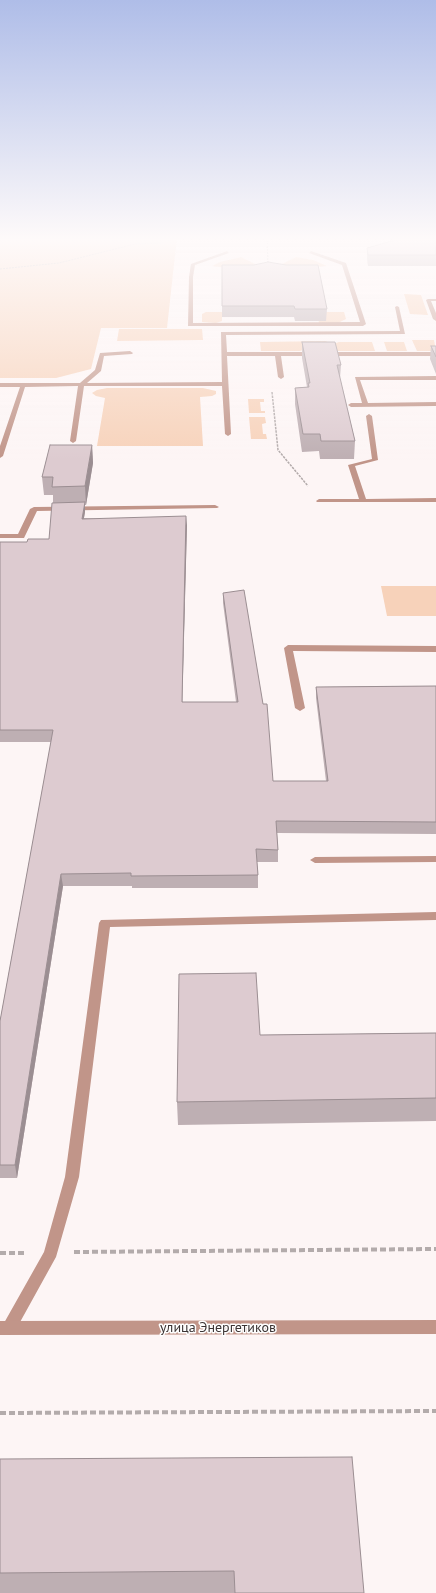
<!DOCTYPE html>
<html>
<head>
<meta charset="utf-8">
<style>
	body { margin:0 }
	canvas { display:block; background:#fdf5f5 }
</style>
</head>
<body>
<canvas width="436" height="1593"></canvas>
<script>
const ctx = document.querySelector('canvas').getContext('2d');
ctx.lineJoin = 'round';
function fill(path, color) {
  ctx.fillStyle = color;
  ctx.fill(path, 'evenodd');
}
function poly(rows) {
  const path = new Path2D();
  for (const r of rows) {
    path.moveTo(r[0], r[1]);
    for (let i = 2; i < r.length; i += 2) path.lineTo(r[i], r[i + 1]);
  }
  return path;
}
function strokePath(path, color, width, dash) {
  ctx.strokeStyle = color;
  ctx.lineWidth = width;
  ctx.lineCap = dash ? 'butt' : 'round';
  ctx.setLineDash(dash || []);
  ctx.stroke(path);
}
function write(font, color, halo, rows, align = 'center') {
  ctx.font = font + ' "PT Sans",sans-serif';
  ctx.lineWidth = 3;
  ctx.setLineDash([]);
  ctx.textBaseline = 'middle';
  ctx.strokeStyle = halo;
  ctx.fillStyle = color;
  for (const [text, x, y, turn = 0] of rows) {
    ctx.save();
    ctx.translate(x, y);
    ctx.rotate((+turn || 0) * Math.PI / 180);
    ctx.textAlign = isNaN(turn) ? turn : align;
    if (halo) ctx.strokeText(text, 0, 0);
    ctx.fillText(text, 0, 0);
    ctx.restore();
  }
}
fill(poly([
	[0,237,177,237,167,328,101,328,91,369,56,378,0,378],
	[241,257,257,265,235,269,212,266,220,262],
	[296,257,313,260,327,266,282,270,282,264],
	[404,294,421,295,428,315,410,314],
	[206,312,222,312,222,321,216,323,202,322,202,314],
	[324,312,344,312,346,319,338,323,319,323,318,318],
	[119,329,202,329,203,340,117,341],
	[412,340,434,340,436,351,417,351],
	[328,341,300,351,261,351,260,342],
	[339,342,372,342,375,351,311,351],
	[384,342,404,342,407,351,387,351],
	[107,388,203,388,216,391,216,394,212,396,200,397,203,446,97,446,105,398,96,396,92,393,97,390],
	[248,399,264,399,264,402,260,402,261,411,265,411,265,413,249,413],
	[249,417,265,417,266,423,262,424,263,434,266,434,267,439,251,439],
	[381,586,436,586,436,616,387,616]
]), '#f7d2ba');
strokePath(poly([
	[267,237,268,265],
	[0,269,59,263,135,244,161,243]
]), '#b3abab', 1, [2, 1]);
strokePath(poly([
	[272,392,278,450,308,486]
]), '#b3abab', 1.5, [2.5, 1]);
strokePath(poly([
	[74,1252,436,1249],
	[0,1253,25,1253],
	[0,1413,436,1411]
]), '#b3abab', 4, [6, 3]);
fill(poly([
	[227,251,229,253,195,265,193,277,193,323,360,322,342,265,309,253,311,251,346,263,366,324,363,326,188,326,189,277,191,264,227,251],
	[428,299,436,299,436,301,431,301,436,313,436,321,433,319,426,300,428,299],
	[397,306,399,307,405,334,226,335,227,352,436,352,436,356,281,356,284,377,281,379,278,377,275,356,227,356,231,434,228,436,225,434,222,386,84,386,76,441,73,443,70,441,78,386,25,387,3,456,0,458,0,446,20,387,0,387,0,383,80,383,95,370,100,353,130,351,133,353,132,354,104,356,101,371,87,383,222,382,221,332,400,331,395,307,397,306],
	[436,376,436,380,360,380,368,403,436,402,436,406,351,407,348,405,351,403,362,403,355,377,436,376],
	[369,414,372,416,378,460,355,466,366,499,436,498,436,502,317,502,316,501,319,499,359,499,348,465,372,459,366,416,369,414],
	[215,505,219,507,217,508,37,511,24,538,0,538,0,534,18,534,30,509,34,507,215,505],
	[288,645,436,646,436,652,293,651,305,708,300,711,295,708,284,648,288,645],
	[436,856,436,862,315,863,310,860,315,857,436,856],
	[436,912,436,920,110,927,79,1177,56,1257,14,1333,9,1335,4,1333,1,1328,4,1323,44,1252,65,1177,99,923,101,920,436,912]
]), '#c19589');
fill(poly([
	[436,1320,436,1334,0,1335,0,1321,436,1320]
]), '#c19589');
fill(poly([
	[436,237,436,266,368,266,367,259,367,248],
	[222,265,327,309,326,321,295,321,294,317,222,317],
	[302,342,341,365,340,378,355,441,354,459,320,459,319,451,302,452,295,404,295,388,307,387,302,358],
	[431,346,436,346,436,374,430,359],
	[92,445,93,463,86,505,85,505,85,512,84,518,187,525,182,702,236,702,223,603,223,593,273,781,326,781,316,698,316,687,436,686,436,834,277,833,278,850,278,862,257,862,258,875,258,888,132,888,132,886,63,886,17,1178,0,1178,0,1021,51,742,0,742,0,542,27,542,49,539,53,503,53,495,44,495,42,477],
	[436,1033,436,1121,178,1125,177,1102,260,1035],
	[0,1459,364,1593,0,1593]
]), '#beafb3');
fill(poly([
	[92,445,93,463,86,505,85,486],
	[85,502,85,512,82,528,82,519],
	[186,516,187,525,182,713,182,702],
	[61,874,63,886,17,1178,15,1165]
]), '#9b8e92');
const building = poly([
	[406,237,436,237,436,255,368,255,367,248,406,237],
	[268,262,286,265,318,265,327,309,295,309,294,306,222,306,222,265,254,265,268,262],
	[302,342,335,342,341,365,337,365,355,441,321,441,320,434,303,434,295,388,309,387,308,383,310,383,302,342],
	[431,346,436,346,436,357,431,346],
	[50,445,92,445,85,486,52,487,53,477,42,477,50,445],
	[85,502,82,519,186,516,182,702,238,702,223,593,244,590,263,704,267,704,273,781,328,781,316,687,436,686,436,822,276,821,278,850,256,849,258,875,131,876,131,873,61,874,15,1165,0,1165,0,1021,53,730,0,730,0,542,27,542,28,539,49,539,52,503,85,502],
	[256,973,260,1035,436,1033,436,1098,177,1102,179,974,256,973],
	[352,1457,364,1593,235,1593,234,1571,0,1573,0,1459,352,1457]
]);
fill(building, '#ddcbd0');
strokePath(building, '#9b8e92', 1);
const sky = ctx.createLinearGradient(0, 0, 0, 460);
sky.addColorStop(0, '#afbde8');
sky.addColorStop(0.52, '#fefafa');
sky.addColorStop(1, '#fefafa00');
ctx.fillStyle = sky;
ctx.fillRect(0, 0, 436, 460);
write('14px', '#3c3434', '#fff', [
	["улица Энергетиков",218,1328]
]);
</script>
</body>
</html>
